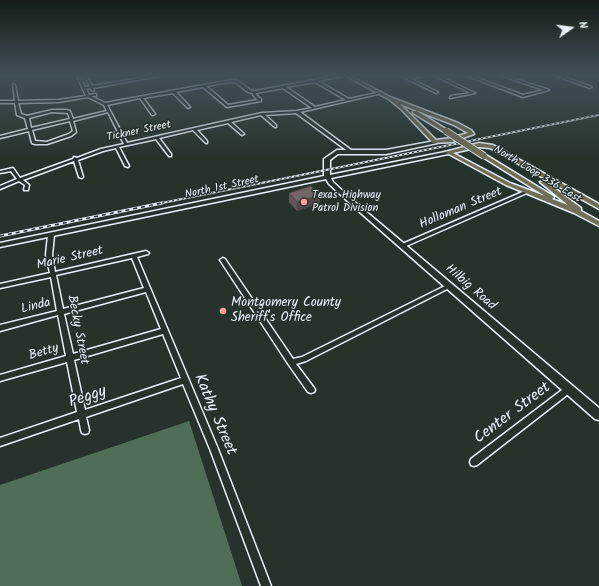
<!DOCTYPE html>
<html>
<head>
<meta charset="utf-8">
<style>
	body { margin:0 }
	#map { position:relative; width:599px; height:586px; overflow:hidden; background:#26332d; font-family:Kalam,sans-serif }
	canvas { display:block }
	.north { position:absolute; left:551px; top:8px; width:40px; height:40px; -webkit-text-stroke:3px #26332d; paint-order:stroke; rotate:76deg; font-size:11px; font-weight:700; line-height:16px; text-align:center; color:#e8f1f8 }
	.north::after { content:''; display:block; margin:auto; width:14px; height:18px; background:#e8f1f8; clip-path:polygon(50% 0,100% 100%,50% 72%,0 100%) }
</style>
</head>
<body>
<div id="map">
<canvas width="599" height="586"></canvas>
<div class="north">N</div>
</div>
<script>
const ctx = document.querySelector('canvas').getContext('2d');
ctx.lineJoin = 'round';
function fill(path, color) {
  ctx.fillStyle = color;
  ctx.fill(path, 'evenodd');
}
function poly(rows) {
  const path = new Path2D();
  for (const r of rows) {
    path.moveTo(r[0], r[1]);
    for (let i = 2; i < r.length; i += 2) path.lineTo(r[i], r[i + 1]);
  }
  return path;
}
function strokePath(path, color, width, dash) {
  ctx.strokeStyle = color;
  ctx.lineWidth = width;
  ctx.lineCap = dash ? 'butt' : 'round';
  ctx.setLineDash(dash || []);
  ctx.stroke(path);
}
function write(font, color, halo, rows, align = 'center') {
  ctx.font = font + ' Kalam,sans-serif';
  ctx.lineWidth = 3;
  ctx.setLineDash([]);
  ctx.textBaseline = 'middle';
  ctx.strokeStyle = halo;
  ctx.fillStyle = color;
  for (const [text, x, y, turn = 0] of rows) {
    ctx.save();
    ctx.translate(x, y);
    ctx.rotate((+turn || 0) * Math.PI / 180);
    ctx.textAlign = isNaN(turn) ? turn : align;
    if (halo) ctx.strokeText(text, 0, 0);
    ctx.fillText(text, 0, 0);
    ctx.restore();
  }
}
fill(poly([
	[189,421,242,586,0,586,0,485]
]), '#506e57');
const street = poly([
	[77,76,79,76,85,87,90,86,84,76,86,76,92,86,153,76,160,76,93,88,94,90,93,91,90,88,86,89,89,95,96,94,96,96,91,96,105,103,231,80,237,80,250,90,255,91,336,76,342,76,318,81,349,99,381,92,382,93,300,112,351,150,351,152,349,152,296,113,265,115,276,125,276,127,275,127,261,115,231,122,243,133,244,134,242,135,228,123,197,130,207,141,207,143,206,143,193,130,159,138,171,154,171,156,169,156,156,139,119,147,129,166,128,167,125,166,116,148,103,151,78,160,83,177,82,178,79,177,74,161,23,180,29,185,28,190,24,190,25,185,19,181,0,189,0,186,17,179,11,171,0,173,0,171,13,168,20,178,73,159,74,157,77,158,101,149,124,144,108,112,73,121,76,132,71,136,47,144,35,144,32,143,29,131,0,138,0,136,28,129,25,118,17,115,15,103,0,103,0,101,15,101,13,84,15,85,18,101,58,100,86,96,77,76],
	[231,82,235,82,248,92,253,93,253,95,258,100,228,105,206,86,231,82],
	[315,82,346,100,315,107,286,87,315,82],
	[203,87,227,107,261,101,261,99,256,95,256,93,283,88,312,108,297,111,262,113,127,143,107,105,140,98,152,115,153,115,155,114,143,98,173,93,188,108,190,107,189,106,176,92,203,87],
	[88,97,104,105,107,111,73,119,70,111,66,110,52,110,27,116,21,114,18,103,58,102,88,97],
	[52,112,68,113,70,119,31,128,29,118,52,112],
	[70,121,73,131,69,134,47,142,35,141,32,130,70,121],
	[401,76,405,76,409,78,423,76,411,79,438,92,436,93,401,76],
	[435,76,439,76,475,93,450,98,451,96,471,93,435,76],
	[468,76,472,76,523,95,544,90,502,76,506,76,549,90,523,97,468,76],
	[557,76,561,76,592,87,590,88,557,76],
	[525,191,527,191,529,192,404,247,402,248,399,246,400,245,525,191],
	[51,233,54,235,52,255,55,272,146,251,149,253,148,254,137,257,218,449,271,586,261,586,210,449,183,384,86,417,89,430,88,433,85,434,82,433,81,430,79,419,0,446,0,438,77,412,67,362,0,381,0,375,66,356,58,315,0,331,0,325,57,311,51,277,0,288,0,284,50,273,46,255,48,235,51,233],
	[132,258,144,288,63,309,56,275,132,258],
	[146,292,161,329,73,354,64,314,146,292],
	[163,334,181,378,85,410,74,360,163,334],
	[223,258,225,259,293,359,302,357,447,285,451,285,452,286,451,287,306,361,296,364,314,388,315,390,314,392,311,393,308,392,289,365,220,260,223,258],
	[569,386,572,387,573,389,572,391,477,465,474,466,471,465,470,462,471,459,566,387,569,386]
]);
const secondary = poly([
	[435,141,437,142,437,143,386,154,338,154,330,160,330,175,450,151,450,153,448,154,331,178,333,182,357,204,599,408,599,420,595,419,353,206,329,184,326,179,0,247,0,243,324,176,324,159,337,150,386,150,435,141]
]);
const primary = poly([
	[346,76,351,76,390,97,458,123,471,130,474,134,452,142,433,143,401,109,390,100,346,76],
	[400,104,454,125,468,133,451,138,436,140,400,104],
	[413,111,417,111,449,131,444,132,413,113,413,111],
	[479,143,493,145,599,204,599,209,490,148,479,147,453,153,510,183,545,196,481,156,486,155,553,196,554,197,552,199,568,205,540,182,545,181,581,208,581,211,599,221,599,226,574,213,506,185,445,152,479,143]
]);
strokePath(street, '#e8f1f8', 3);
strokePath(secondary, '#e8f1f8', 3);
strokePath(primary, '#e8f1f8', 3);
fill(street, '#26332d');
fill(secondary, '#26332d');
fill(primary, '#706f59');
const railFar1 = poly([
	[157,204,599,115]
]);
const rail = poly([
	[0,236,162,203]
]);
strokePath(railFar1, '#e8f1f8', 2);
strokePath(rail, '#e8f1f8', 3);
strokePath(railFar1, '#26332d', 1, [2.5]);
strokePath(rail, '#26332d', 1.5, [4]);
const primaryBridgeFar1 = poly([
	[446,131,447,132]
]);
const primaryBridge = poly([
	[446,131,484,156]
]);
strokePath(primaryBridgeFar1, '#e8f1f8', 6, []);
strokePath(primaryBridge, '#e8f1f8', 8, []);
strokePath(primaryBridgeFar1, '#706f59', 4.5);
strokePath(primaryBridge, '#706f59', 6);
fill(poly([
	[289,193,320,195,320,203,297,211,289,202]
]), '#615759');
fill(poly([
	[320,195,320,203,297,211,297,202]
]), '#4f4748');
const building = poly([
	[311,186,320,195,297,202,289,193,311,186]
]);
fill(building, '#716567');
strokePath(building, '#4f4748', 1);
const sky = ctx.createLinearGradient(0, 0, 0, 158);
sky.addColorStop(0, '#151c19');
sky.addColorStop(0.48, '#415057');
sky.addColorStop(1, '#41505700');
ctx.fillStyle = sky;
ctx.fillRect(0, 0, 599, 158);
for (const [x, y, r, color] of [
	[304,202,4,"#ff9aa2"],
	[223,311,4,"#ff9aa2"]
]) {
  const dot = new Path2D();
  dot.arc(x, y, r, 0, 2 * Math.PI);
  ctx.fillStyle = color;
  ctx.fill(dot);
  strokePath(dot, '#26332d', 1.5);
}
write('11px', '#e8f1f8', '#26332d', [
	["Tickner Street",139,132,-12],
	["North Loop 336 East",537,175,31],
	["North 1st Street",222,188,-12]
]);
write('11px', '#e8f1f8', '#26332d', [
	["Texas Highway",312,196],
	["Patrol Division",312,209]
], 'left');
write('13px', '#e8f1f8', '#26332d', [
	["Holloman Street",461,209,-23],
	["Marie Street",70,259,-13],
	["Hilbig Road",470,288,41],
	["Linda",36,307,-14],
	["Becky Street",77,330,79],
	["Betty",44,353,-16]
]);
write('13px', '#e8f1f8', '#26332d', [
	["Montgomery County",231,304],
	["Sheriff's Office",231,319]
], 'left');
write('16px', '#e8f1f8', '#26332d', [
	["Peggy",88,398,-19],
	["Center Street",513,414,-37],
	["Kathy Street",214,415,67]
]);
</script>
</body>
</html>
